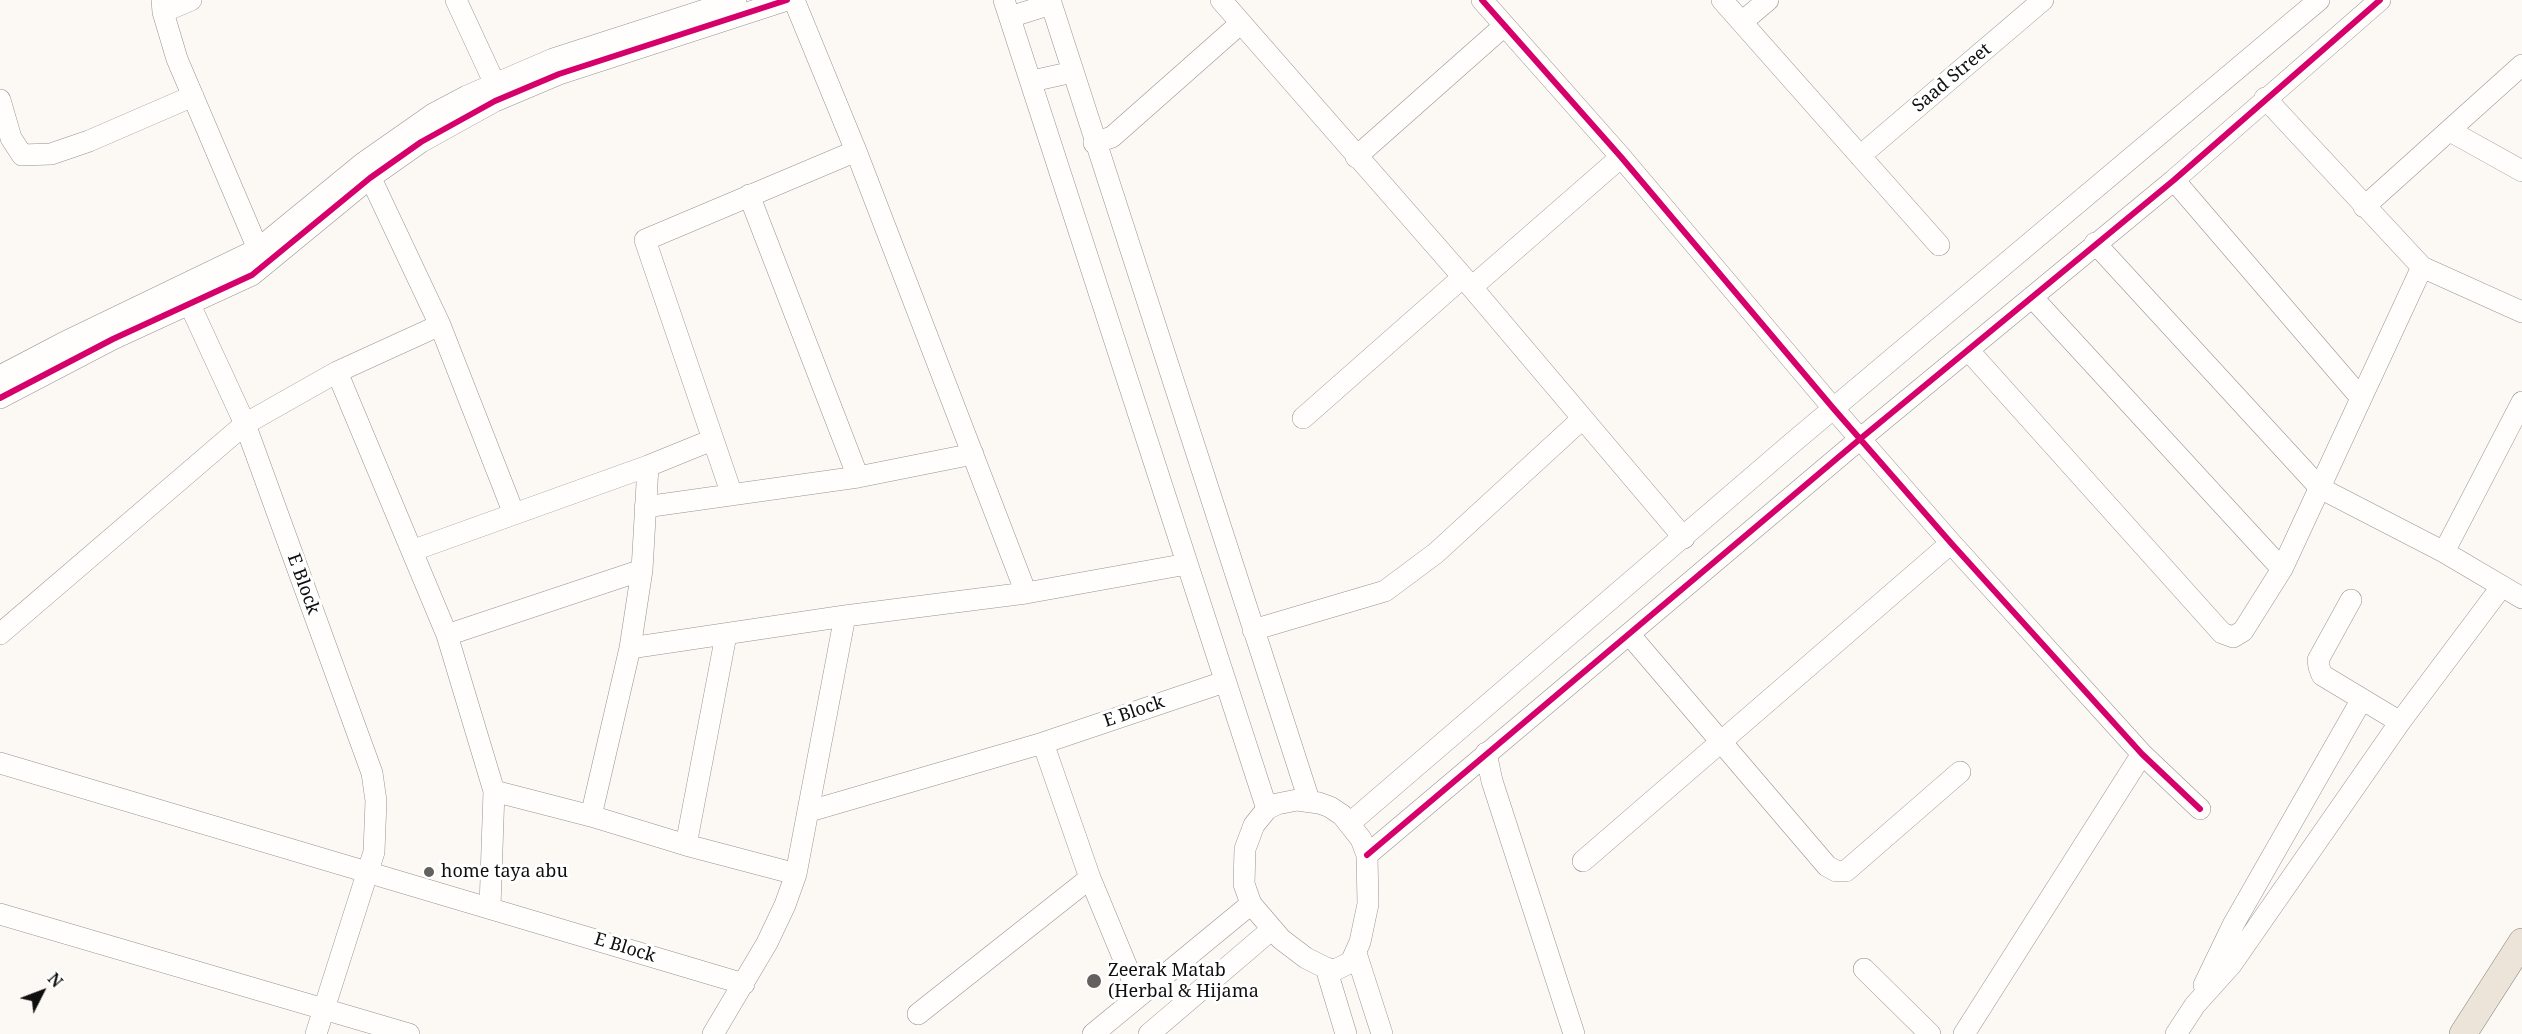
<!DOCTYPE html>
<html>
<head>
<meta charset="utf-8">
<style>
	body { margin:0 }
	#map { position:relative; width:2522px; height:1034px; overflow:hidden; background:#fcf8f4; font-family:"Noto Serif",serif }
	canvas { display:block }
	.north { position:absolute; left:12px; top:962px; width:60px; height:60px; -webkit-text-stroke:4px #fff; paint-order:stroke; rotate:48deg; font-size:16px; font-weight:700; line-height:24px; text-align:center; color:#0f0f0f }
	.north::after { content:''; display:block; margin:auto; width:21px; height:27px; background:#0f0f0f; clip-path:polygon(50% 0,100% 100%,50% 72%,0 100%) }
</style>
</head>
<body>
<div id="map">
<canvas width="2522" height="1034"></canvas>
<div class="north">N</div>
</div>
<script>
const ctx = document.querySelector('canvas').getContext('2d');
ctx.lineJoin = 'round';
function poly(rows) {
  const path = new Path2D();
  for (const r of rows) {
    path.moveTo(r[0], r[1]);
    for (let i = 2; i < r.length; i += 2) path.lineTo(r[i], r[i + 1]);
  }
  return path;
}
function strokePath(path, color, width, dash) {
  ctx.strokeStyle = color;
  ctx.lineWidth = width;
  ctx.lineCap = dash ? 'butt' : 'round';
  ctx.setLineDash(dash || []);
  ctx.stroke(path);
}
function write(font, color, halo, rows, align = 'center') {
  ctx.font = font + ' "Noto Serif",serif';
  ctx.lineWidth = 6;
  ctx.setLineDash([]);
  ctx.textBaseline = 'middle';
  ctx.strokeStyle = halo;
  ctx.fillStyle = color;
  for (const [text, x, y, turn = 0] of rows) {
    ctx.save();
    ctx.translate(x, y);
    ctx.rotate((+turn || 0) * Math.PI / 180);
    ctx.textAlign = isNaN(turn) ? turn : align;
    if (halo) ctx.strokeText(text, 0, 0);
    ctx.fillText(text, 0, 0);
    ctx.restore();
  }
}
const minor = poly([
	[162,0,163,12,177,59,258,249,266,260],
	[456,0,500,95],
	[794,0,856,151,1026,593],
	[1004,0,1267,809],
	[1050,0,1309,800],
	[1221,0,1463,277,1684,538],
	[1482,0,1621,157,1833,408,1951,543,2142,754,2200,809],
	[1722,0,1939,245],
	[163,12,191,0],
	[1010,17,1051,4],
	[1742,22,1768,0],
	[1032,81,1073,72],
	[2265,98,2422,267,2522,312],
	[0,100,11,138,22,155,51,154,89,141,193,96],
	[2450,131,2522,171],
	[1094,143,1112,137,1241,23],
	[1860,156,2043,0],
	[1356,157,1504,26],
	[365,166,440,325,514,514],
	[2174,180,2361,398],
	[749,195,858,477],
	[2364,207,2522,65],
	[2095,243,2320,488,2444,552,2522,598],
	[1472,287,1621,157],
	[2032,297,2282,569],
	[190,305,245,424,372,773,376,801,374,852,316,1034],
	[1969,351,2222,633,2233,637,2243,631,2282,569,2422,267],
	[337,372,447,635],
	[0,376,63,343,258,249,363,163,433,114,467,96,553,59,736,0],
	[0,398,113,339,252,275,370,178,421,142,495,101,559,74,787,0],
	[1303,418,1463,277],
	[732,495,645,240,856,151],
	[645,507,858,477,973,454],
	[414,550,648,466,712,440],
	[2444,552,2522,402],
	[2351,600,2318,660,2319,667,2322,675,2400,722],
	[1253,630,1385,591,1436,553,1582,419],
	[0,634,245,424,337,372,440,325],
	[1629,634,1827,866,1836,871,1846,871,1960,772],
	[630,648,845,616,1026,593,1187,564],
	[1486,753,1492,781,1574,1034],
	[0,763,744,984],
	[494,791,591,816,686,845,796,874],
	[1297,800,1319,803,1330,807,1342,815,1361,839,1367,855,1368,904,1360,942,1351,962,1335,970,1326,968,1306,958,1281,939,1251,904,1244,884,1245,849,1254,825,1267,809,1277,804,1297,800],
	[810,811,1043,743],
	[591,816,630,648,642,570,648,466],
	[1350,823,1791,444,2319,0],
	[686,845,726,635],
	[1367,855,1860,439,2174,180,2380,0],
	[1583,861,1951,543],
	[490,907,494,791,447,635,642,570],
	[0,914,409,1034],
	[1356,953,1382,1034],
	[1326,968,1346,1034],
	[1864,969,1930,1034],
	[2204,985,2233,925,2362,699],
	[1139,996,1090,878,1043,743,1224,682],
	[918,1014,1090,878],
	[713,1034,767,943,785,905,796,874,845,616],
	[1093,1034,1251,904],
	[1149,1034,1271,930],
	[1964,1034,2142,754],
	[2176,1034,2195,1005,2231,965,2400,722,2502,586]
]);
const major = poly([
	[2463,1034,2522,942]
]);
strokePath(minor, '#969492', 22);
strokePath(major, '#83817f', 28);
strokePath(minor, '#fffefd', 21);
strokePath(major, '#ede4d9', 27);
strokePath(poly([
	[1482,0,1621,157,1833,408,1951,543,2142,754,2200,809],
	[0,398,113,339,252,275,370,178,421,142,495,101,559,74,787,0],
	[1367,855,1860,439,2174,180,2380,0]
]), '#d6006c', 6);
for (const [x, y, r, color] of [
	[429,872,6,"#62615f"],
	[1094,981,8,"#62615f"]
]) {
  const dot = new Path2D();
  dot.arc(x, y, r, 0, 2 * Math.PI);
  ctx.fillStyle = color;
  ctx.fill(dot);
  strokePath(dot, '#fff', 2);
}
write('18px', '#0f0f0f', '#fff', [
	["Saad Street",1952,78,-40],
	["E Block",303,584,70],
	["E Block",1134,712,-19],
	["E Block",625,948,17]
]);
write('18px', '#0f0f0f', '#fff', [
	["home taya abu",441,872],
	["Zeerak Matab",1108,971],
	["(Herbal & Hijama",1108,992]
], 'left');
</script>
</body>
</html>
